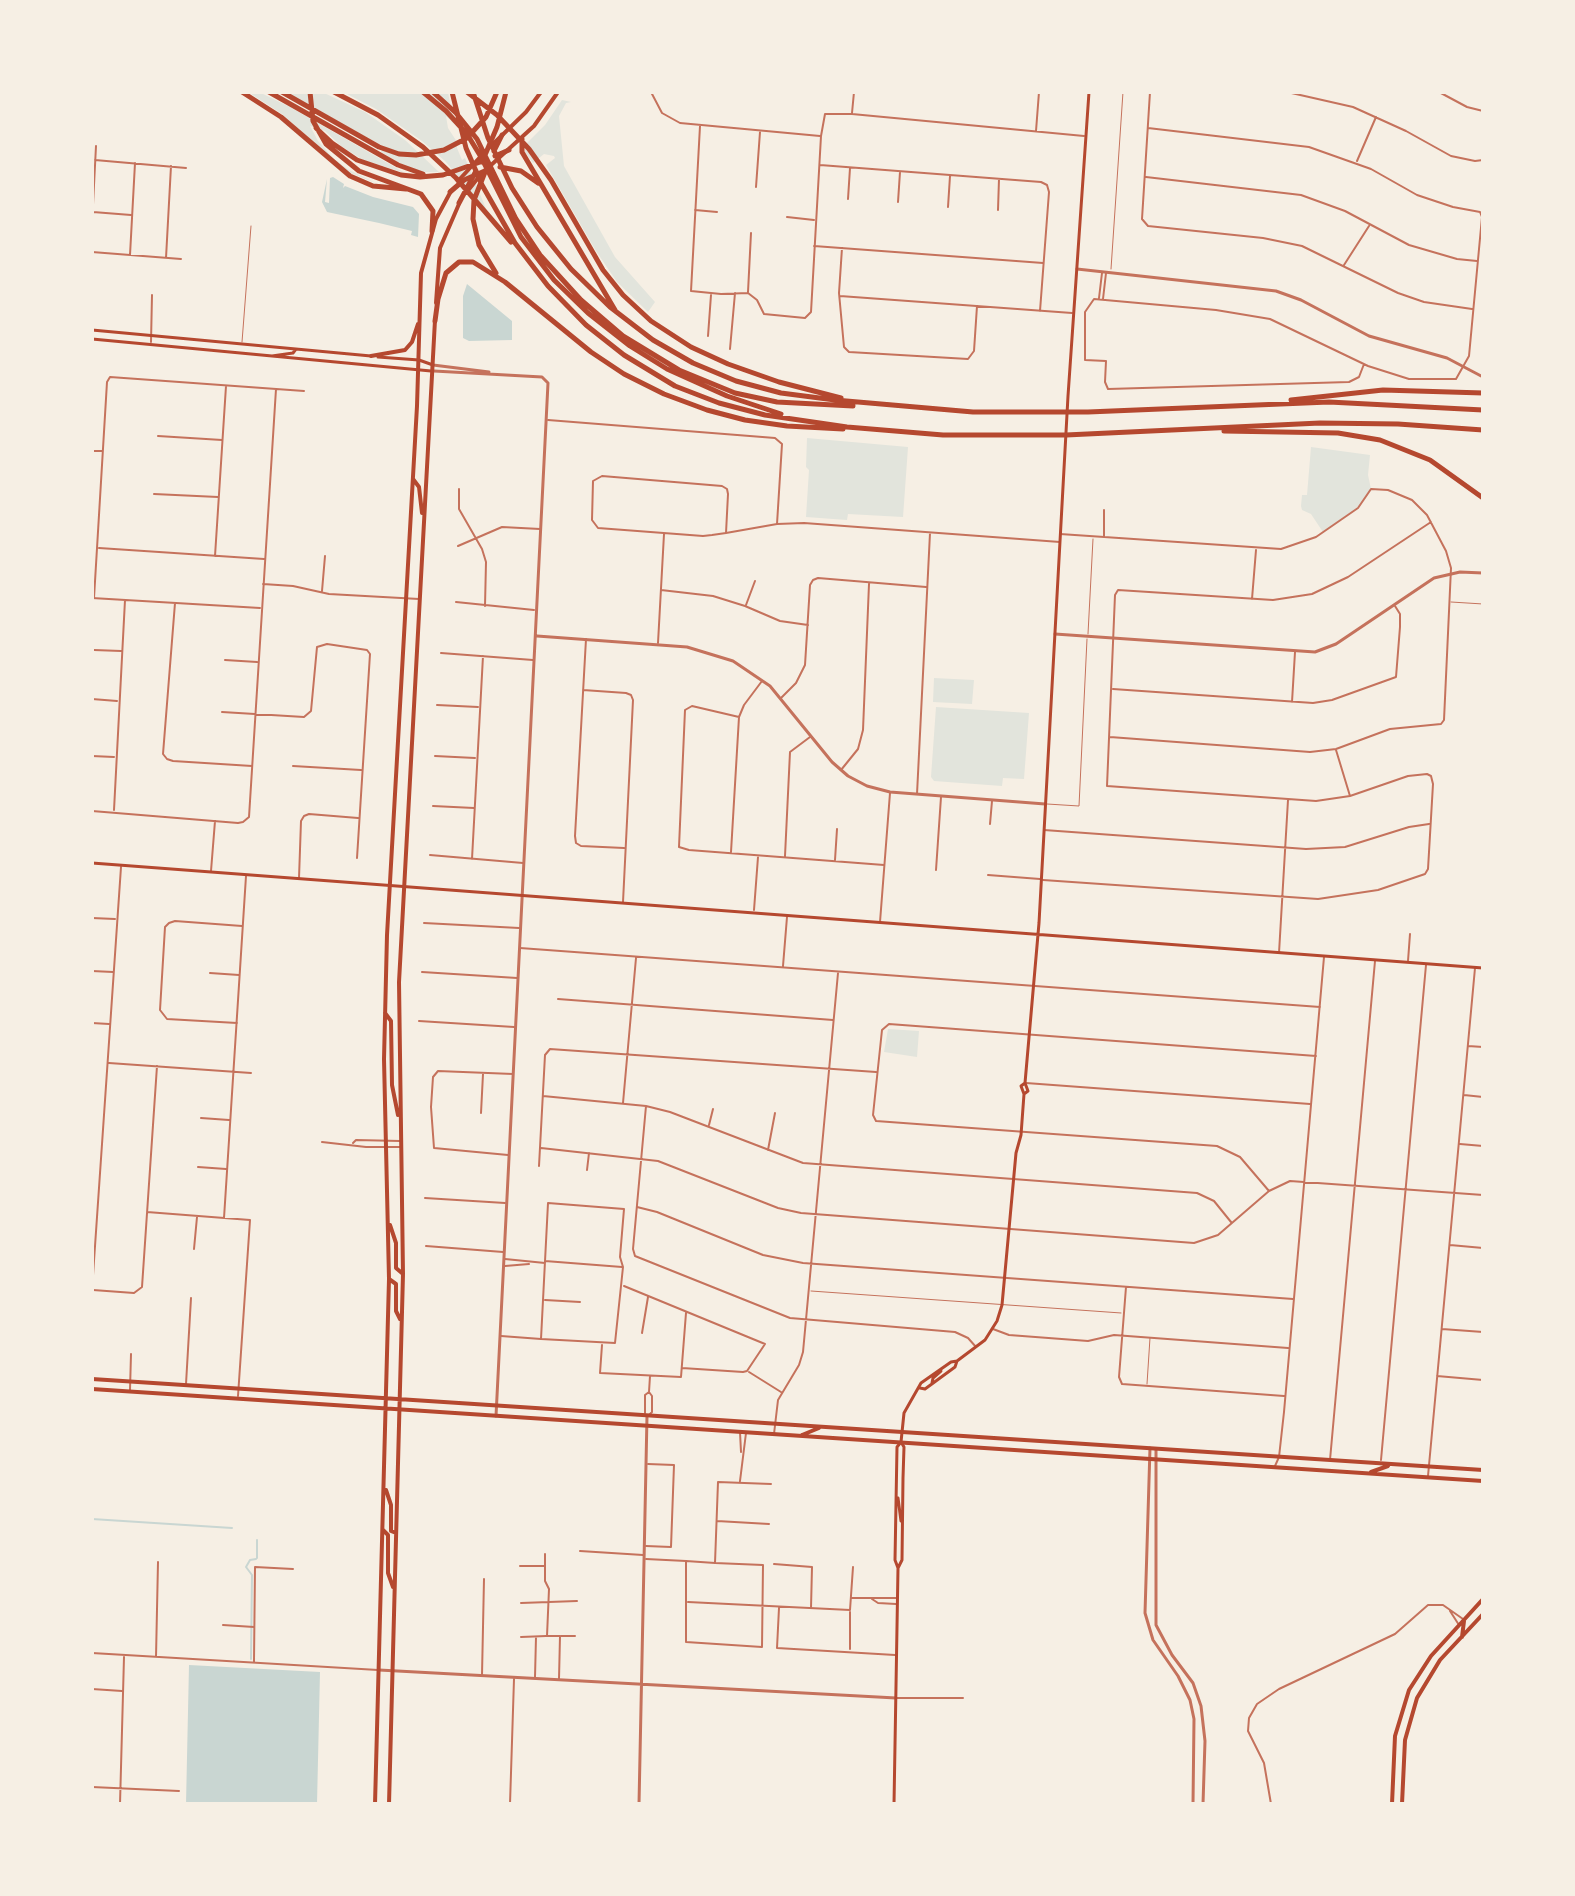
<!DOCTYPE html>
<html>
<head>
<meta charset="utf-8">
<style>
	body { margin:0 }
	#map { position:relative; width:1575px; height:1896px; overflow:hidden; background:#f6efe4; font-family:Barlow,sans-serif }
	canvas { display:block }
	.frame { position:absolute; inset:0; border:94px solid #f6efe4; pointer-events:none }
</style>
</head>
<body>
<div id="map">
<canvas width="1575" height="1896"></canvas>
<div class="frame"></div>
</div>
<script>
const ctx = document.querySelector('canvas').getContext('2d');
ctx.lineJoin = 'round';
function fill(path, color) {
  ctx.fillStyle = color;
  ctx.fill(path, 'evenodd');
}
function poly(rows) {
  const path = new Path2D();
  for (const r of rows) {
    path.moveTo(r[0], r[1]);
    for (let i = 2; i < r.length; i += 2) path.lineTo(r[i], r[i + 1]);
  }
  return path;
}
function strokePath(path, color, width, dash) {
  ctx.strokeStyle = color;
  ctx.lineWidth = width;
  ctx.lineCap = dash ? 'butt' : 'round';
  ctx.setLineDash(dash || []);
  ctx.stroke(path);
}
fill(poly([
	[248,92,259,92,290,107,405,173,363,160,341,146,325,131,310,126,318,141,334,159,349,170,378,184,346,171,282,114],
	[286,92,322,92,365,112,405,140,439,172,423,172,403,165,381,152,384,147],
	[343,92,448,92,454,124,446,116,448,128,457,142,457,148,462,160,465,158,487,211,445,161,422,141,376,109],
	[562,100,571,102,566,103,559,116,564,166,615,257,655,302,648,312,617,282,596,251,546,165,555,158,554,156,544,154,533,163,525,152,525,145,545,125],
	[807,438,908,447,903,517,848,514,847,520,806,517,809,470,806,467],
	[1311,447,1370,455,1368,475,1371,489,1358,508,1323,532,1311,514,1302,510,1301,506,1302,495,1307,495],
	[934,678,974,680,972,704,933,702],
	[936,707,1029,713,1024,779,1003,778,1002,786,934,781,931,777],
	[888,1029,919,1031,917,1057,884,1052]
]), '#e2e4dc');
fill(poly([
	[333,177,344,184,343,188,345,186,373,197,413,207,419,214,418,237,411,235,412,231,379,223,327,212,322,202,327,179,325,202,329,203,330,178],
	[467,284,512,321,512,340,469,341,463,338,463,296],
	[189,1665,320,1672,317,1804,186,1804]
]), '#c9d6d2');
strokePath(poly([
	[92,1519,232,1528],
	[257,1558,257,1540],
	[251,1659,252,1575,246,1567,250,1560,256,1559]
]), '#c9d6d2', 2);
strokePath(poly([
	[1111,269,1123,92],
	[242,342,251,226],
	[1451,602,1483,604],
	[1088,634,1093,539],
	[1047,804,1079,806,1087,639],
	[811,1291,1121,1313],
	[1147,1384,1150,1338]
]), '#c5725c', 1);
strokePath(poly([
	[651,92,662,113,680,123,820,136],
	[1150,92,1142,219,1148,226,1263,238,1302,246,1398,293,1424,302,1472,309],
	[1287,92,1353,107,1406,131,1451,156,1475,161,1483,160],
	[1439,92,1467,107,1483,111],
	[852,113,854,92],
	[700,126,691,291,721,294,748,293,757,300,764,314,805,318,811,312,821,136,825,114,852,114,1084,136],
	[1148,128,1309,147,1371,169,1417,195,1453,207,1480,212,1482,217,1469,356,1456,379,1409,379,1368,366,1270,319,1216,310,1094,299,1085,312,1085,360,1106,361,1105,382,1108,389,1349,382,1359,377,1364,364],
	[1036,131,1039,92],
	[95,160,186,168],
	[1357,161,1376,117],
	[820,165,1041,182,1047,185,1049,192,1040,311],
	[1146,177,1301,195,1345,211,1409,245,1457,259,1477,261],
	[756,187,760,132],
	[848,199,850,168],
	[898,202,900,172],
	[948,207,950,176],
	[695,210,717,212],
	[998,210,999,179],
	[93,212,131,215],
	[787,217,814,220],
	[92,224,96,146],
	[814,246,1043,263],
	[842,248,839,293,844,347,849,352,968,359,974,351,977,306],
	[92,252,181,259],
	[130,255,135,163],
	[166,258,171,166],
	[1344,265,1369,226],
	[748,292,751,233],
	[840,296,1072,313],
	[1099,298,1102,273],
	[1103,299,1106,273],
	[708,336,711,295],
	[151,342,152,295],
	[730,349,735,293],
	[548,420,775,438,782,444,777,524],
	[158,436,222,440],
	[92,451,102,451],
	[459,489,459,509,482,549,486,562,485,606],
	[154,494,218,497],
	[726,533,728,494,727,489,722,486,602,476,593,481,592,520,598,528,703,536,712,535,726,533,777,524,804,523,1060,542],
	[1060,534,1281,549,1316,537,1358,508,1371,489,1388,490,1412,500,1427,515,1446,551,1451,568,1444,720,1441,724,1390,729,1336,749,1310,752,1110,737],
	[1104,536,1104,510],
	[458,546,502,527,540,529],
	[99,548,264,559],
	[215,556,226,386],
	[263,584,293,586,329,594,419,599],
	[661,590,713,596,745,606,780,621,808,625],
	[322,591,325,556],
	[92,598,260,608],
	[94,598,107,382,110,377,304,391],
	[1252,599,1256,550],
	[456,602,534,610],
	[175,603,163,754,167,759,173,761,252,766],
	[746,605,755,581],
	[586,639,575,836,576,843,581,846,624,848],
	[658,643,664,534],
	[94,650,121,651],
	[441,653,533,660],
	[225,660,257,662],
	[1113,689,1313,703,1332,700,1396,677,1400,627,1400,614,1395,606],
	[583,690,626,693,631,695,633,700,623,902],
	[781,698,796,683,805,665,810,585,813,580,818,578,926,587],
	[92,699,117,701],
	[1292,702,1295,652],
	[437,705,478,707],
	[222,712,304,717,311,711,317,647,327,644,367,650,370,654,357,858],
	[739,717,692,706,685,710,679,847,689,850,884,865],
	[1336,750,1350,796],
	[92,756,114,757],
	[435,756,475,758],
	[293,766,361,770],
	[841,770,858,749,863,730,869,584],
	[917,794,930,533],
	[433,806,474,808],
	[114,810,125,600],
	[92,811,238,823,243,822,249,817,276,389],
	[990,824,992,801],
	[1044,830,1306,849,1345,847,1409,827,1429,824],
	[731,852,739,717,744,705,762,681],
	[430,855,523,863],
	[785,856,790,752,810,737],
	[472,859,483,656],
	[835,860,837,829],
	[936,870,941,797],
	[211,871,215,821],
	[988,875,1040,879],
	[299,878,301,821,304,816,309,814,358,818],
	[1043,880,1318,899,1378,890,1425,874,1428,869,1433,784,1431,776,1427,774,1408,776,1350,796,1316,801,1107,786,1115,595,1118,590,1273,600,1312,594,1348,577,1431,522],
	[754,910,758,857],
	[92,918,115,919],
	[880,922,890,793],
	[424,923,519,928],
	[520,948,1320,1007],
	[1279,953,1288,800],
	[1408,961,1410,934],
	[783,966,787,917],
	[92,971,113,972],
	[422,972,517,978],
	[210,973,239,975],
	[558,999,833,1020],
	[419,1021,514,1027],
	[92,1023,109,1024],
	[237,1023,167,1019,160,1010,165,927,169,923,175,921,242,926],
	[1468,1046,1483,1047],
	[109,1063,251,1073],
	[1026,1083,1310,1104],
	[1464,1095,1483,1097],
	[543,1096,646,1106,670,1112,803,1163,1197,1193,1214,1201,1231,1222],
	[623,1103,636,958],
	[646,1106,633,1249,635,1256,790,1318,955,1332,968,1338,976,1347],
	[481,1113,483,1074],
	[201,1118,229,1120],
	[709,1125,713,1109],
	[322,1142,366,1147,400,1147],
	[353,1143,356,1140,400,1141],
	[1460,1144,1483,1146],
	[541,1148,658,1161,778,1208,801,1213,1194,1243,1218,1235,1269,1191,1290,1181,1483,1195],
	[768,1150,775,1113],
	[508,1155,434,1148,431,1107,433,1077,438,1071,513,1074],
	[539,1166,545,1055,550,1049,876,1072],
	[198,1167,226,1169],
	[587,1170,589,1153],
	[1269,1191,1240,1157,1217,1146,876,1121,873,1115,882,1030,889,1024,1316,1056],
	[425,1198,505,1203],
	[637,1207,657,1212,763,1255,803,1263,1293,1299],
	[147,1212,250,1220,238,1396],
	[224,1218,246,876],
	[1450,1245,1483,1248],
	[426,1246,503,1252],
	[194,1249,197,1217],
	[505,1259,545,1263],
	[545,1261,622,1267],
	[505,1266,529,1264],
	[624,1286,765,1344,747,1371,743,1372,682,1368],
	[1126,1287,1119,1377,1122,1384,1284,1396],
	[92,1290,121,867],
	[93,1290,134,1293,142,1287,157,1066],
	[545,1300,580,1302],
	[993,1329,1009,1335,1088,1341,1114,1335,1288,1348],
	[1442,1329,1483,1332],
	[642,1333,648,1297],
	[501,1336,541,1339,615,1343,623,1267,620,1257,624,1209,548,1203,541,1339],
	[602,1345,600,1373,681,1377,686,1313],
	[749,1372,781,1392],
	[1437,1376,1483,1380],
	[186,1384,191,1298],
	[130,1390,131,1354],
	[645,1413,645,1395,649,1392],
	[649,1415,652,1412,652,1396,649,1392,650,1376],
	[740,1432,741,1452],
	[774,1434,778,1400,799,1365,803,1352,838,973],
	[1330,1460,1375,961],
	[1381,1460,1426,965],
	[1275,1466,1279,1457,1284,1412,1324,957],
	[1428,1476,1475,968],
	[740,1481,746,1433],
	[717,1521,769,1524],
	[646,1546,671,1547,674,1465,648,1464],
	[580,1551,643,1555],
	[545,1554,545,1581,549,1589,547,1636,560,1636,559,1679],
	[646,1559,686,1561,715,1563,763,1565,762,1647,686,1642,686,1561],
	[715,1563,718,1482,771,1484],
	[774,1564,812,1567,811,1608],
	[520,1566,544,1566],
	[92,1571,92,1555],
	[852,1598,897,1598],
	[872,1599,878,1603,896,1604],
	[688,1602,850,1610,853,1567],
	[521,1603,577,1601],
	[779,1608,777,1648,895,1655],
	[1450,1611,1459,1625],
	[223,1625,254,1627],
	[561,1636,575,1636],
	[521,1637,546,1636],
	[850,1649,850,1612],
	[92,1653,378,1670],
	[156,1657,158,1562],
	[254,1661,255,1567,293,1569],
	[482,1675,484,1579],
	[535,1677,536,1637],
	[92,1689,122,1691],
	[897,1698,963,1698],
	[92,1787,179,1791],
	[120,1804,124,1657],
	[510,1804,514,1679],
	[1271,1804,1264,1763,1248,1731,1249,1718,1257,1704,1279,1689,1395,1634,1428,1605,1443,1605,1463,1619],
	[1374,1804,1389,1804]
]), '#c5725c', 2);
strokePath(poly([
	[1077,269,1276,291,1301,300,1369,336,1447,358,1483,377],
	[433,365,489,372],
	[434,371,542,377,548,383,496,1416],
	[1055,634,1315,652,1336,644,1434,578,1460,572,1483,573],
	[537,636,687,647,733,661,770,686,832,762,848,776,867,786,890,792,1045,804],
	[1150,1448,1145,1613,1153,1640,1178,1676,1190,1700,1194,1719,1193,1804],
	[1156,1449,1156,1625,1172,1655,1193,1683,1201,1706,1205,1741,1203,1804],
	[379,1670,896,1698],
	[639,1804,647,1416]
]), '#c5725c', 3);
strokePath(poly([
	[92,330,371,356],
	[92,339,431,371],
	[272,356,293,353,296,349],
	[378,357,419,360,433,365],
	[92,863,1483,968],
	[1024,1094,1021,1086,1025,1083,1039,923,1068,396,1089,92],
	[932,1383,933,1378,941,1371],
	[920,1388,925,1389,955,1367,957,1361,985,1340,997,1321,1002,1305,1016,1153,1021,1135,1024,1094,1028,1091,1025,1083],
	[898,1498,901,1521],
	[898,1568,895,1560,897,1447,901,1442,904,1413,921,1383,951,1362,957,1361],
	[894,1804,898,1568,902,1560,903,1478,904,1447,901,1442]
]), '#b5482f', 3);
strokePath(poly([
	[491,146,526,112,541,92],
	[490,166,534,126,558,92],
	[458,181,482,155],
	[466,193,478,178],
	[436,303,440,248,459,204],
	[371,356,405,350,412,342,418,324],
	[413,479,419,487,422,513],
	[385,1013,391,1021,392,1085,398,1115],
	[390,1225,396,1243,396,1268,403,1274],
	[389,1279,396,1284,396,1311,400,1319],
	[92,1379,1483,1470],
	[92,1389,1483,1481],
	[802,1435,819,1428],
	[1371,1472,1388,1466],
	[386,1490,391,1505,391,1531,396,1533],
	[383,1530,388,1535,388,1573,393,1587],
	[1462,1637,1464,1621],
	[375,1804,389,1279,384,1059,387,935,417,406,421,273,436,219,451,191],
	[389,1804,403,1274,399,982,435,320],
	[1392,1804,1395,1736,1409,1690,1431,1656,1483,1599],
	[1402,1804,1405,1740,1417,1698,1440,1660,1483,1614]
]), '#b5482f', 4);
strokePath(poly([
	[242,92,281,117,350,176,373,186,406,189],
	[269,92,398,165,423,174],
	[282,92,379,147,399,154,416,155,444,150,467,138,486,117,497,92],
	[310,92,313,121,326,144,359,171,421,194,433,211,432,231],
	[334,92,378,115,423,147,456,178,511,242],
	[423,92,446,111,467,134,481,157,521,237,554,280,588,313,630,346,667,369,727,396,781,414],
	[433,92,456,113,477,139,516,219,540,255,581,300,623,336,679,370,735,393,777,402,853,406],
	[452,92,466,148,482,185,515,243,548,286,586,325,624,355,675,386,719,403,765,415,847,427,943,435,1066,435,1320,423,1398,424,1483,430],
	[467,92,497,115,529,149,551,180,603,270,623,295,651,321,691,347,728,364,779,382,841,398],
	[473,92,488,138,512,188,537,227,571,269,610,307,653,340,693,363,736,381,781,393,835,400,973,412,1088,412,1329,402,1483,410],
	[316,128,332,143,357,160,401,175,420,177,443,175,486,160],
	[522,139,522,152,615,310],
	[494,151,502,135],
	[485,155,497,127,506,92],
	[495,156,509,150],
	[487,167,474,200,473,219,479,245,496,273],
	[500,167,521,171,538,183],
	[450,192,464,180,487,170],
	[459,203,476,171],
	[435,321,438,299,446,273,459,262,473,262,505,282,591,352,624,374,664,394,707,410,745,420,787,426,843,429],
	[1291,400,1383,390,1483,393],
	[1224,431,1338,433,1380,440,1430,460,1483,498]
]), '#b5482f', 5);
</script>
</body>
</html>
